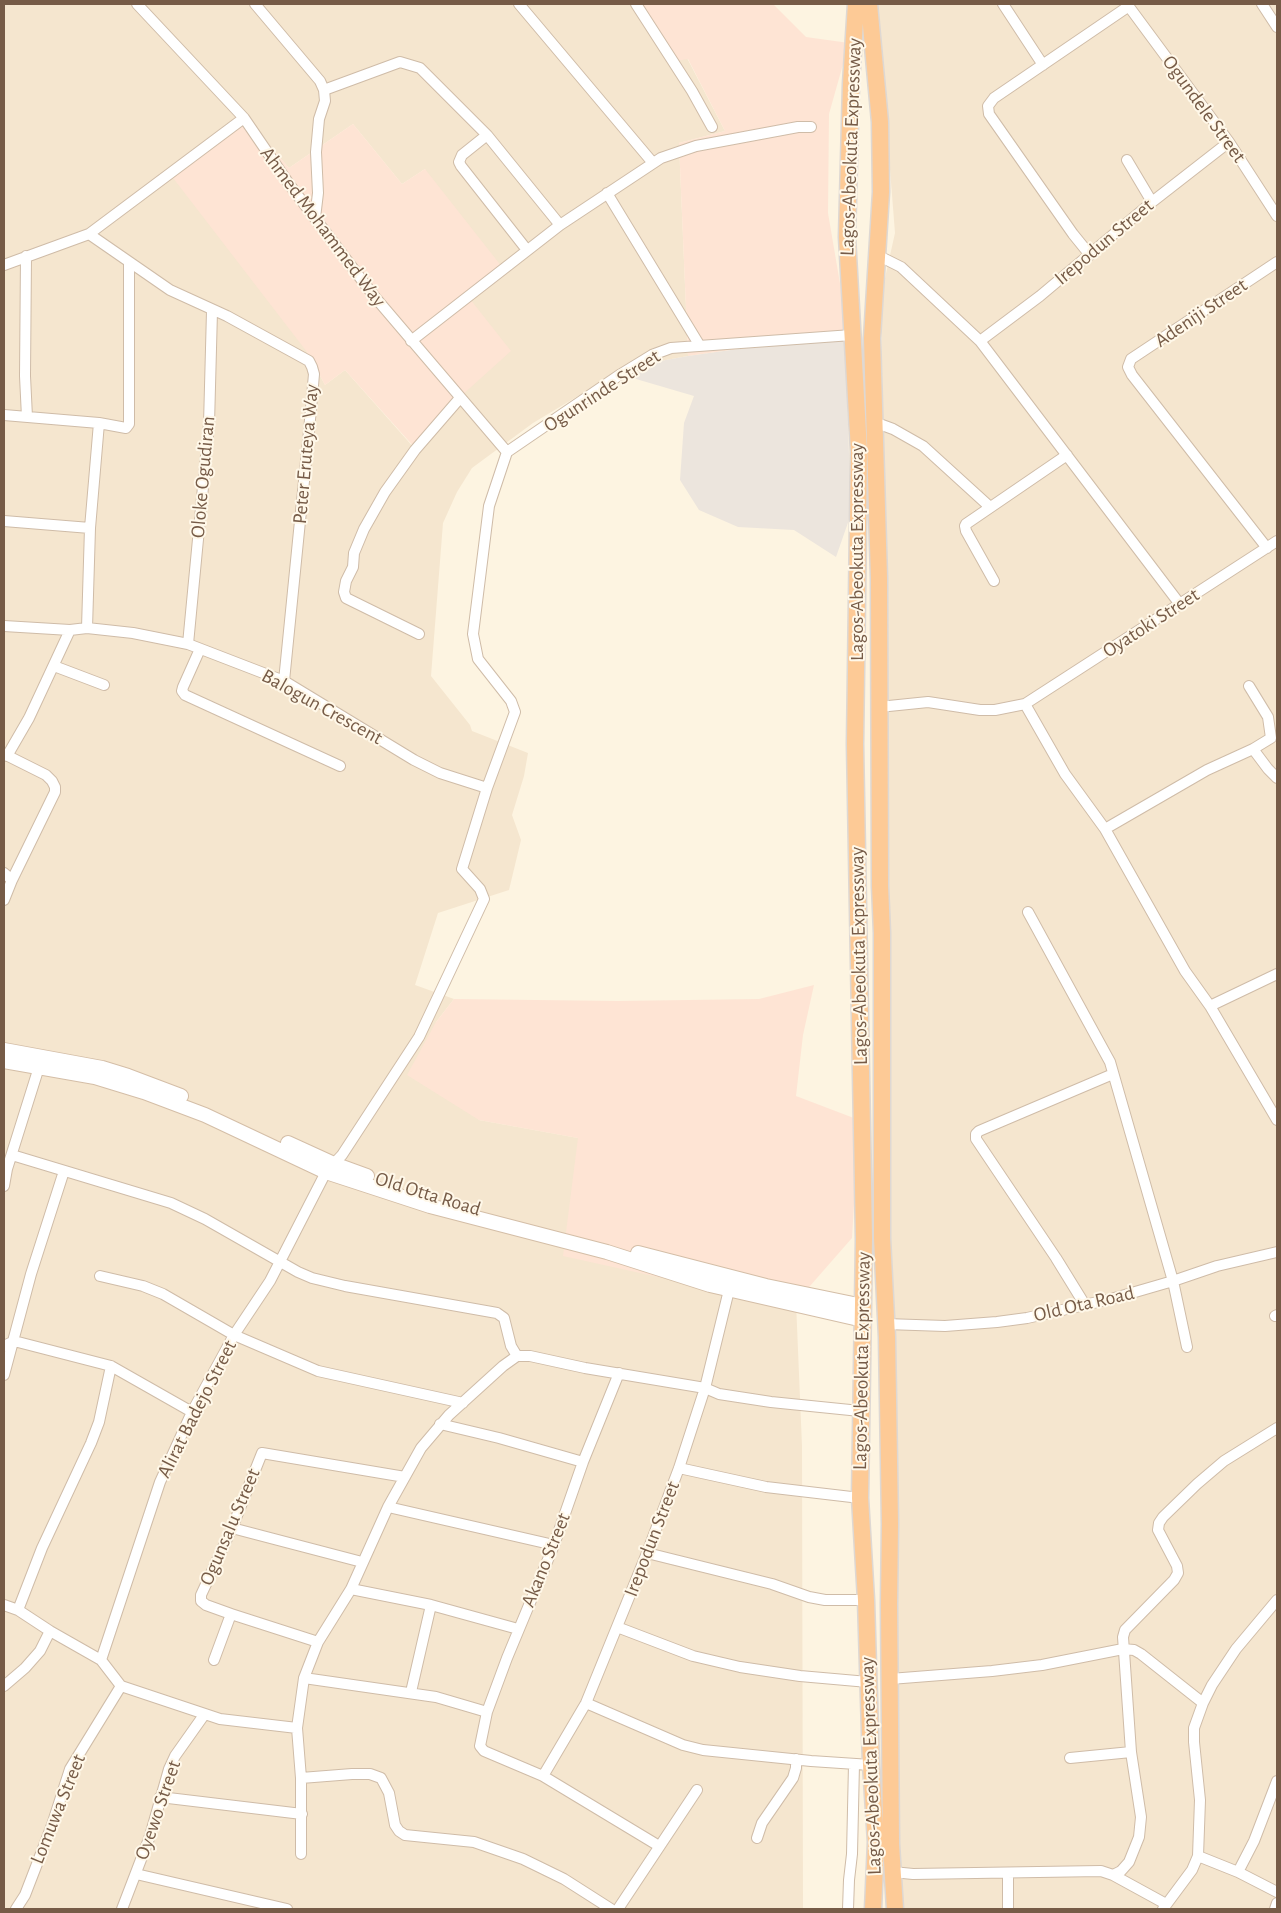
<!DOCTYPE html>
<html>
<head>
<meta charset="utf-8">
<style>
	body { margin:0 }
	#map { position:relative; width:1281px; height:1913px; overflow:hidden; background:#fdf4e1; font-family:"Alegreya Sans",sans-serif }
	canvas { display:block }
	.frame { position:absolute; inset:0; border:5px solid #765b47; pointer-events:none }
</style>
</head>
<body>
<div id="map">
<canvas width="1281" height="1913"></canvas>
<div class="frame"></div>
</div>
<script>
const ctx = document.querySelector('canvas').getContext('2d');
ctx.lineJoin = 'round';
function fill(path, color) {
  ctx.fillStyle = color;
  ctx.fill(path, 'evenodd');
}
function poly(rows) {
  const path = new Path2D();
  for (const r of rows) {
    path.moveTo(r[0], r[1]);
    for (let i = 2; i < r.length; i += 2) path.lineTo(r[i], r[i + 1]);
  }
  return path;
}
function strokePath(path, color, width, dash) {
  ctx.strokeStyle = color;
  ctx.lineWidth = width;
  ctx.lineCap = dash ? 'butt' : 'round';
  ctx.setLineDash(dash || []);
  ctx.stroke(path);
}
function write(font, color, halo, rows, align = 'center') {
  ctx.font = font + ' "Alegreya Sans",sans-serif';
  ctx.lineWidth = 4;
  ctx.setLineDash([]);
  ctx.textBaseline = 'middle';
  ctx.strokeStyle = halo;
  ctx.fillStyle = color;
  for (const [text, x, y, turn = 0] of rows) {
    ctx.save();
    ctx.translate(x, y);
    ctx.rotate((+turn || 0) * Math.PI / 180);
    ctx.textAlign = isNaN(turn) ? turn : align;
    if (halo) ctx.strokeText(text, 0, 0);
    ctx.fillText(text, 0, 0);
    ctx.restore();
  }
}
fill(poly([
	[4,4,640,4,687,58,725,131,679,143,688,356,655,362,619,374,588,390,533,423,472,468,457,492,443,523,431,676,470,725,472,731,528,753,524,776,512,815,521,840,509,890,438,913,415,985,454,999,436,1022,479,1120,578,1138,796,1302,802,1446,803,1909,4,1909],
	[244,116,289,168,353,124,402,184,425,169,470,299,415,449,345,370,325,385,307,352],
	[877,4,1277,4,1277,1909,886,1909,883,432,881,296,895,233]
]), '#f5e6cf');
fill(poly([
	[640,4,773,4,806,37,849,43,829,114,828,213,844,307,845,334,688,356,679,143,725,131,688,59,675,61],
	[244,115,289,168,353,124,402,184,425,169,506,272,470,299,511,351,460,397,416,449,345,370,325,385,307,352,170,174],
	[814,985,803,1035,796,1096,859,1120,852,1238,796,1302,785,1305,563,1256,578,1138,479,1120,407,1075,436,1022,454,999,618,1001,759,999]
]), '#fee4d4');
fill(poly([
	[845,334,851,514,836,557,794,530,738,527,699,510,680,480,684,423,694,396,619,374,655,362,688,356]
]), '#ece5dd');
const minor = poly([
	[137,4,244,118,289,184,374,296,507,452],
	[255,4,320,81,324,90,325,101,319,119,316,152,318,193,315,218],
	[519,4,653,163],
	[636,4,692,91,712,127],
	[1003,4,1043,65],
	[1127,4,1229,142,1277,216],
	[1262,4,1277,27],
	[324,90,400,62,420,68,487,135,560,225],
	[487,135,462,155,459,162,461,166,527,250],
	[1127,160,1152,202],
	[607,193,700,346],
	[89,234,170,290,227,316,309,361,312,367,314,374,309,431,284,681],
	[877,255,901,267,980,341,1179,603],
	[1090,255,1073,234,989,114,988,106,994,98,1129,6],
	[26,256,25,376,27,417],
	[4,265,89,234,244,118],
	[411,341,560,225,661,158,696,146,798,127,811,127],
	[980,341,1040,296,1152,202,1229,142],
	[4,415,99,423,126,428,129,424,129,263],
	[874,422,893,429,923,446,990,507],
	[507,452,621,374,652,355,671,348,852,335],
	[4,521,90,528],
	[1267,548,1132,375,1128,367,1131,359,1277,262],
	[994,581,966,531,965,526,966,524,1067,455],
	[4,626,70,630,87,628,133,633,188,644,284,681,414,760,440,773,487,788],
	[87,628,90,528,99,423],
	[419,634,346,598,344,592,346,581,353,567,354,553,364,529,385,492,415,450,460,398],
	[188,644,209,424,212,311],
	[200,649,183,687,182,691,185,695,340,766],
	[54,666,104,685],
	[1025,704,1065,774,1105,829,1185,971,1210,1006,1277,1120],
	[879,707,928,702,980,710,995,710,1025,704,1277,541],
	[1253,749,1268,769,1277,778],
	[4,754,46,775,52,781,55,787,55,792,12,880],
	[7,756,29,718,70,630],
	[1105,829,1207,770,1253,749,1271,738,1268,717,1249,686],
	[4,873,12,880,4,900],
	[1028,912,1110,1062,1173,1281,1187,1347],
	[1210,1006,1277,974],
	[12,1155,171,1203,205,1219,298,1272,312,1278,345,1286,497,1313,504,1318,511,1346,517,1356],
	[4,1186,7,1169,39,1067],
	[100,1276,143,1286,163,1294,234,1335,318,1371,463,1403],
	[1085,1305,1056,1258,976,1139,976,1134,979,1131,1113,1074],
	[1275,1316,1277,1315],
	[886,1324,945,1326,997,1322,1027,1318,1111,1299,1173,1281,1217,1266,1277,1252],
	[4,1346,14,1341,111,1366,192,1412],
	[619,1373,583,1462,554,1545,507,1658,487,1712,480,1746,484,1751,543,1776,659,1846],
	[4,1375,31,1274,64,1171],
	[440,1424,499,1438,583,1462],
	[679,1468,766,1487,860,1498],
	[388,1507,554,1545],
	[232,1528,362,1562],
	[647,1553,772,1584,809,1597,825,1600,866,1600],
	[351,1589,431,1605,518,1629],
	[4,1605,18,1610,50,1631,101,1660,121,1686,220,1719,297,1728],
	[18,1610,42,1548,91,1443,99,1422,111,1366],
	[617,1627,693,1656,740,1667,800,1676,868,1682],
	[318,1642,231,1614,206,1605,201,1601,201,1595,232,1528,262,1453,405,1477],
	[101,1660,160,1482,192,1412,234,1335,270,1281,326,1172,342,1155,419,1037,484,899,480,889,462,869,487,788,515,712,511,701,478,659,473,634,489,506,507,452],
	[214,1660,231,1614],
	[304,1678,436,1697,487,1712],
	[890,1679,992,1671,1042,1665,1123,1649,1134,1650,1141,1654,1203,1703],
	[4,1686,25,1668,40,1651,50,1631],
	[411,1692,431,1605],
	[586,1703,683,1745,703,1750,811,1761,871,1765],
	[1070,1758,1131,1752],
	[543,1776,586,1703,647,1553,679,1468,705,1388,729,1290],
	[301,1778,301,1854],
	[160,1797,302,1814],
	[757,1838,762,1823,793,1778,796,1768,796,1759],
	[1198,1856,1238,1872,1277,1892],
	[893,1872,913,1874,1101,1871,1113,1875,1166,1904],
	[1238,1872,1254,1841,1277,1781],
	[1008,1873,1008,1909],
	[136,1874,287,1909],
	[1113,1875,1121,1871,1129,1862,1139,1837,1141,1817,1131,1752,1123,1637,1125,1630,1174,1580,1178,1573,1177,1566,1158,1530,1159,1523,1163,1517,1197,1484,1224,1461,1277,1428],
	[16,1909,25,1895,52,1825,70,1769,121,1686],
	[122,1909,150,1836,169,1769,175,1756,204,1715],
	[611,1909,564,1879,523,1859,474,1842,405,1835,399,1831,395,1825,389,1793,381,1778,370,1774,352,1774,301,1778,297,1728,304,1678,318,1642,351,1589,388,1507,421,1448,449,1415,503,1366,517,1356,530,1356,585,1368,705,1388,719,1394,771,1402,860,1411],
	[618,1909,697,1790],
	[848,1909,849,1880,852,1854,854,1764],
	[1163,1909,1192,1870,1198,1856,1200,1800,1194,1742,1194,1728,1203,1703,1212,1685,1236,1649,1277,1600],
	[1275,1909,1277,1903]
]);
const secondary = poly([
	[4,1050,102,1068,128,1076,181,1096],
	[4,1061,95,1077,144,1092,205,1115,326,1172,430,1206,607,1252,710,1285,863,1320],
	[288,1143,334,1164,367,1176],
	[638,1253,766,1286,863,1306]
]);
const trunk = poly([
	[856,4,851,84,847,237,859,451,855,744,864,1239,860,1498,866,1600,871,1765,876,1842,873,1909],
	[869,4,880,122,881,192,872,338,879,578,880,886,882,933,882,1238,887,1337,890,1524,889,1604,891,1844,895,1909]
]);
strokePath(minor, '#cfbca8', 12);
strokePath(secondary, '#d4bea7', 16);
strokePath(trunk, '#ded8d3', 19);
strokePath(minor, '#fff', 10);
strokePath(secondary, '#fff', 14);
strokePath(trunk, '#fdca96', 16);
write('20px', '#765b47', '#fff8e9', [
	["Ogundele Street",1204,109,54],
	["Lagos-Abeokuta Expressway",851,147,-88],
	["Ahmed Mohammed Way",323,227,53],
	["Irepodun Street",1104,242,-40],
	["Adeniji Street",1201,313,-34],
	["Ogunrinde Street",602,391,-33],
	["Peter Eruteya Way",306,454,-85],
	["Oloke Ogudiran",203,477,-85],
	["Lagos-Abeokuta Expressway",857,552,-90],
	["Oyatoki Street",1151,623,-33],
	["Balogun Crescent",322,707,29],
	["Lagos-Abeokuta Expressway",859,956,-91],
	["Old Otta Road",428,1194,17],
	["Old Ota Road",1084,1304,-13],
	["Lagos-Abeokuta Expressway",862,1361,-89],
	["Alirat Badejo Street",197,1409,-63],
	["Ogunsalu Street",230,1527,-67],
	["Irepodun Street",652,1539,-69],
	["Akano Street",546,1560,-68],
	["Lagos-Abeokuta Expressway",871,1766,-92],
	["Lomuwa Street",58,1809,-68],
	["Oyewo Street",158,1810,-71]
]);
</script>
</body>
</html>
